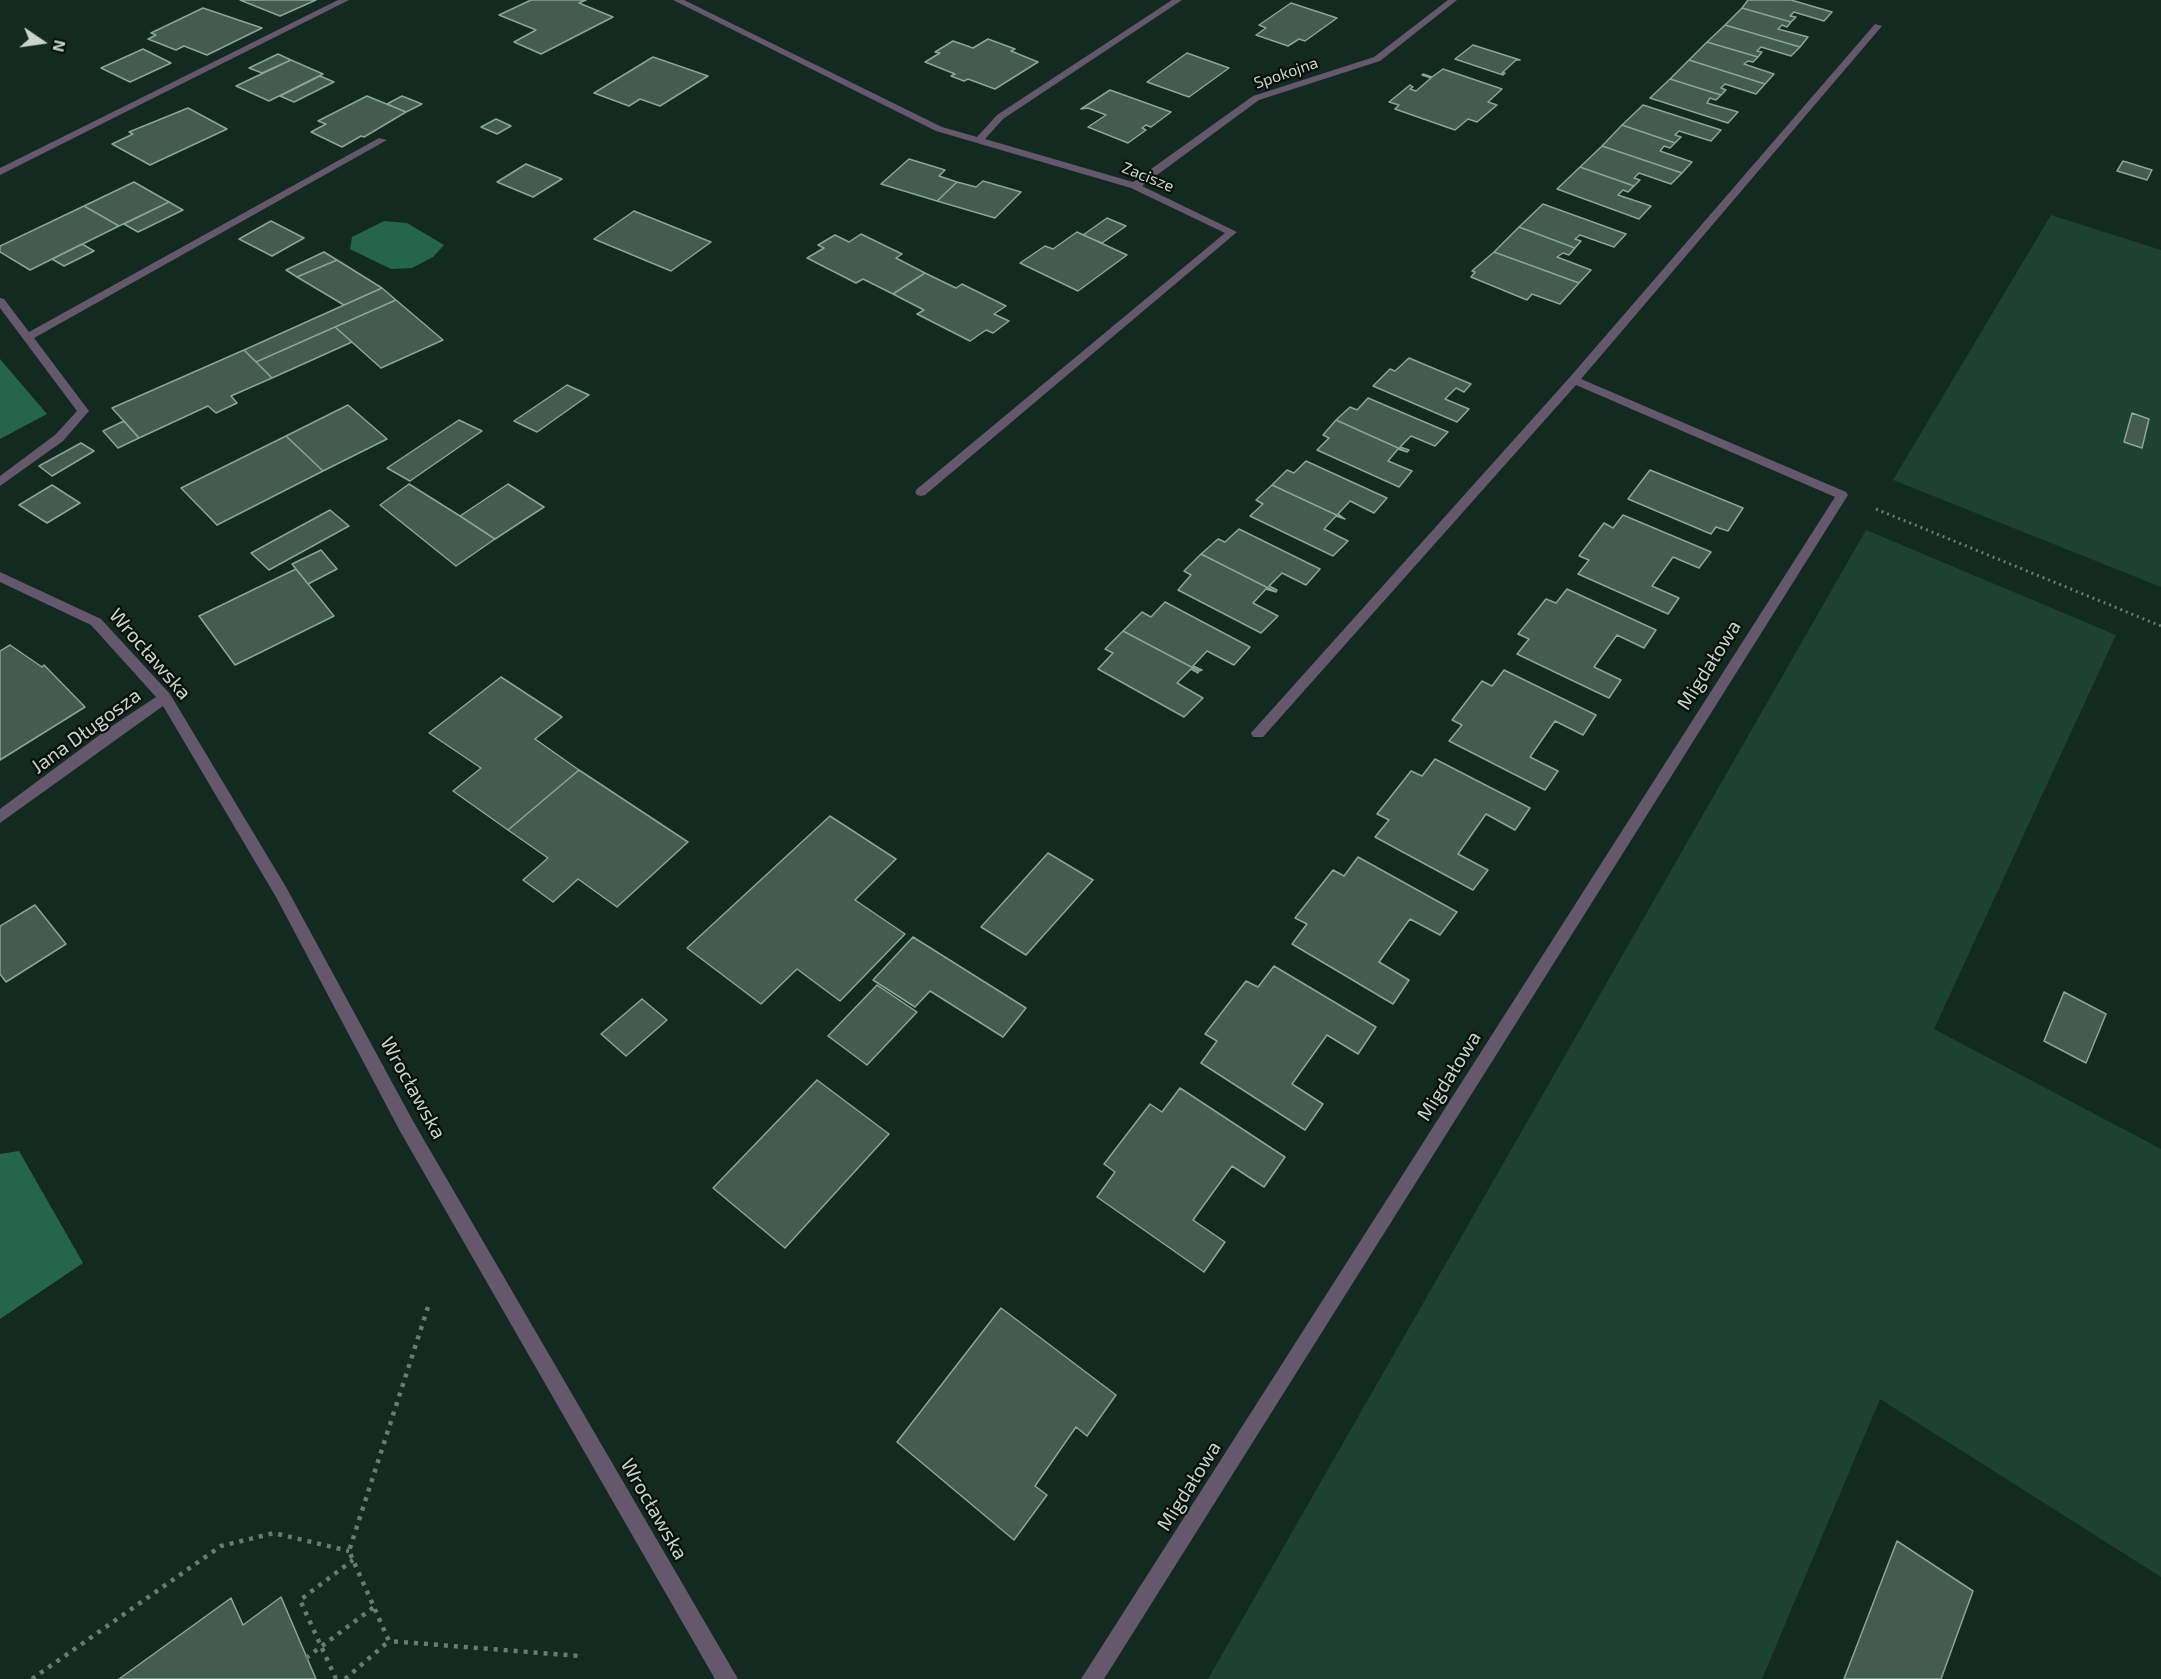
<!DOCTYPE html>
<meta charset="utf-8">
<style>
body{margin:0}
#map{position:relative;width:2161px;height:1679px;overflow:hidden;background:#132a20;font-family:"Exo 2",sans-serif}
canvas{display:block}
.north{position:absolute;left:12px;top:12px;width:60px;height:60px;-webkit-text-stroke:4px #07100b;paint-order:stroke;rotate:103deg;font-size:16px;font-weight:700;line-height:24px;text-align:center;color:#c7d5ce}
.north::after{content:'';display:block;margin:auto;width:21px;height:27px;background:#c7d5ce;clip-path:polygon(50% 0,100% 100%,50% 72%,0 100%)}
</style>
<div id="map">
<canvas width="2161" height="1679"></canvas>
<div class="north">N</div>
</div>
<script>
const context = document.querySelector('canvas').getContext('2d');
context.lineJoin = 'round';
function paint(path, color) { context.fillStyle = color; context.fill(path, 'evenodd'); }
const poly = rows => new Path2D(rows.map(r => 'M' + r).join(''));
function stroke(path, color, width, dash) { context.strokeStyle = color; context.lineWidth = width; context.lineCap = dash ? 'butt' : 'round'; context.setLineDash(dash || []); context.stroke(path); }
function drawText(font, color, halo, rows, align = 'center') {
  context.font = font + ' "Exo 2",sans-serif'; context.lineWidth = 4.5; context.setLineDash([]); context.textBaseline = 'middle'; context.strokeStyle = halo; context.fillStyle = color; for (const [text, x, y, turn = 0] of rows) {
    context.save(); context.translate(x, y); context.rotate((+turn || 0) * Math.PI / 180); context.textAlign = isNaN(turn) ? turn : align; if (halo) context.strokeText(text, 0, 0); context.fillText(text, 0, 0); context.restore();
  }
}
const green = poly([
 [2051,215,2161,250,2161,587,1893,480],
 [1866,530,2116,635,1934,1029,2161,1149,2161,1577,1880,1399,1762,1679,1208,1679]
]);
const water = poly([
 [384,221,407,223,444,245,433,257,412,268,391,269,350,249,352,237],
 [0,359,47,414,0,439],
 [19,1151,83,1263,0,1319,0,1154]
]);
const building = poly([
 [240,0,316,0,280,16,240,0],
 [531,0,586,0,579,3,613,17,541,54,514,42,536,30,499,15,531,0],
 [1748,0,1791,0,1832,12,1824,21,1794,12,1790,16,1796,17,1791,22,1742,8,1748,0],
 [1291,3,1337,18,1305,41,1299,39,1288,46,1256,35,1266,28,1259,25,1291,3],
 [203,8,262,28,207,55,184,46,176,50,148,39,156,35,151,33,203,8],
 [1742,8,1791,22,1787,27,1782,25,1778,29,1808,37,1800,47,1725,25,1742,8],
 [1725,25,1800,47,1791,56,1761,47,1757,51,1762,52,1758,57,1707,42,1725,25],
 [988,39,1015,49,1011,51,1038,62,995,89,968,79,964,81,951,76,955,74,925,62,940,53,935,52,953,41,973,48,988,39],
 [1707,42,1758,57,1753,62,1748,61,1744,64,1774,74,1765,84,1689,60,1707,42],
 [1473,45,1520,60,1516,60,1502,73,1505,73,1503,75,1455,59,1473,45],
 [143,49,171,63,130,82,101,68,143,49],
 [1187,53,1229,68,1189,97,1147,82,1187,53],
 [278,54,291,60,262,73,249,68,278,54],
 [653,57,708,76,660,106,640,99,629,106,594,93,653,57],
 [291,60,323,74,269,101,236,86,291,60],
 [1689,60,1765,84,1756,94,1725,84,1721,88,1726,90,1721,95,1670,79,1689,60],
 [1443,69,1502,89,1488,102,1497,105,1477,122,1468,119,1455,130,1395,109,1399,105,1389,102,1410,85,1413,87,1410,89,1416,91,1431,78,1422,75,1423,74,1432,77,1443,69],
 [320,76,334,82,294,102,280,96,320,76],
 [1670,79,1721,95,1716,100,1710,98,1707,103,1738,112,1728,123,1650,98,1670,79],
 [1110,90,1171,112,1151,127,1146,125,1142,128,1146,130,1128,143,1088,127,1106,115,1088,108,1081,109,1110,90],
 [367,96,406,112,364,137,361,136,342,147,311,132,326,124,318,121,367,96],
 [402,96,422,104,406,112,387,104,402,96],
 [1643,105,1721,130,1711,141,1679,131,1675,135,1681,137,1675,143,1622,125,1643,105],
 [188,108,227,129,150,165,112,144,133,134,129,132,188,108],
 [496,119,511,126,497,134,481,127,496,119],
 [1622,125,1675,143,1670,148,1664,146,1660,151,1692,162,1682,173,1602,146,1622,125],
 [1602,146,1682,173,1671,184,1639,173,1634,178,1640,180,1634,186,1580,167,1602,146],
 [909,159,945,170,939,176,957,182,937,201,881,184,909,159],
 [2123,161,2152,170,2147,180,2117,171,2123,161],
 [526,164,562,179,533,197,497,182,526,164],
 [1580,167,1634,186,1628,192,1623,190,1618,195,1651,206,1639,219,1557,189,1580,167],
 [983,181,1021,192,995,218,937,201,957,182,976,187,983,181],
 [134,182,169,202,119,226,84,206,134,182],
 [169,202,183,210,138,232,124,224,169,202],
 [1543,204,1626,234,1614,247,1580,235,1575,239,1581,241,1575,248,1519,227,1543,204],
 [84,206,119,226,30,270,0,252,0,246,84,206],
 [634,211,711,242,671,271,594,239,634,211],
 [1107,218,1126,226,1102,243,1083,235,1107,218],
 [271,221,304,238,272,256,239,239,271,221],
 [1519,227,1575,248,1569,255,1563,253,1557,257,1591,270,1579,283,1494,252,1519,227],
 [1077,232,1127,255,1078,291,1020,263,1045,246,1053,249,1077,232],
 [861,234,902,254,896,258,925,273,893,294,863,279,856,283,807,258,824,248,818,245,835,235,849,242,861,234],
 [82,244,94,251,64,266,52,259,82,244],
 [324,252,337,260,297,277,286,270,324,252],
 [1494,252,1579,283,1560,304,1532,294,1527,300,1471,277,1475,272,1472,271,1494,252],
 [337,260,382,288,344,305,297,277,337,260],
 [925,273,956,288,962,284,1006,306,994,314,1009,321,993,333,986,330,970,341,917,314,924,310,893,294,925,273],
 [382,288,396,300,256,362,244,350,382,288],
 [396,300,443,340,381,368,335,327,396,300],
 [335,327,352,342,272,378,256,362,335,327],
 [244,350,272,378,231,396,237,403,216,413,208,406,139,438,112,408,244,350],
 [1409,358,1471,384,1464,392,1456,388,1445,399,1469,409,1457,422,1373,386,1390,369,1395,371,1409,358],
 [567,385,589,395,537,432,514,421,567,385],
 [1368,398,1448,432,1435,446,1411,436,1400,447,1409,450,1407,452,1336,420,1350,407,1357,410,1368,398],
 [348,405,387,439,323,471,286,436,348,405],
 [2132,413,2149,419,2142,448,2124,442,2132,413],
 [459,420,482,431,410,481,387,468,459,420],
 [1336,420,1407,452,1398,449,1388,461,1412,471,1399,487,1317,450,1329,438,1323,435,1336,420],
 [124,421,139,438,118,448,103,431,124,421],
 [286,436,323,471,217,525,181,488,286,436],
 [81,443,94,451,52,476,39,466,81,443],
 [1306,461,1387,498,1374,513,1350,501,1338,514,1345,519,1272,485,1287,470,1294,473,1306,461],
 [1650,470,1743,508,1728,531,1716,527,1711,534,1628,499,1650,470],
 [409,484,460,516,495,539,456,566,380,505,409,484],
 [508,484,544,507,495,539,460,516,508,484],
 [52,485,80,503,47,523,19,505,52,485],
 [1272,485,1345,519,1336,516,1324,529,1348,541,1333,556,1250,516,1263,504,1256,500,1272,485],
 [330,510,349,526,269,570,251,553,330,510],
 [1623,515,1711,552,1699,568,1673,557,1663,571,1652,586,1679,598,1668,614,1578,574,1589,560,1579,556,1604,523,1613,528,1623,515],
 [1239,529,1320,569,1306,585,1282,573,1269,586,1277,590,1276,592,1201,554,1218,539,1225,542,1239,529],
 [321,550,337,569,308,584,292,564,321,550],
 [1201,554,1276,592,1266,589,1253,603,1278,616,1261,633,1178,590,1191,575,1184,571,1201,554],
 [296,569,334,616,235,665,199,616,296,569],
 [1567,589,1656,630,1644,648,1617,635,1594,667,1621,680,1609,698,1517,654,1529,639,1518,634,1546,599,1556,603,1567,589],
 [1165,602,1250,647,1234,665,1207,651,1193,666,1202,670,1199,671,1123,631,1142,612,1151,617,1165,602],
 [1123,631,1199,671,1198,673,1191,669,1177,683,1203,698,1184,717,1098,669,1113,653,1105,649,1123,631],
 [10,645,42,667,44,665,85,707,0,760,0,651,10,645],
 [1504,670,1596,715,1583,735,1555,721,1530,757,1558,771,1545,790,1449,741,1462,725,1452,720,1482,681,1492,686,1504,670],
 [501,677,562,717,535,739,579,770,508,830,453,791,481,768,429,733,501,677],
 [1435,759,1530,808,1515,830,1486,814,1458,854,1488,870,1473,890,1375,837,1389,820,1377,814,1411,771,1422,776,1435,759],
 [579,770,688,842,617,907,578,879,553,902,523,880,548,858,508,830,579,770],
 [830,816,896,859,855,900,905,934,840,1001,797,969,761,1004,687,948,830,816],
 [1048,853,1093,880,1026,955,981,927,1048,853],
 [1358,857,1457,912,1440,935,1410,919,1379,962,1409,980,1393,1004,1292,944,1307,924,1295,918,1333,870,1344,876,1358,857],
 [35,905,66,944,6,982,0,974,0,926,35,905],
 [913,937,1026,1008,1003,1037,930,991,915,1007,873,980,913,937],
 [1274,966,1376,1027,1358,1054,1327,1035,1292,1084,1323,1104,1305,1130,1201,1063,1217,1041,1205,1034,1246,981,1258,987,1274,966],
 [877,985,917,1012,867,1065,828,1036,877,985],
 [2064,992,2106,1014,2086,1063,2044,1041,2064,992],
 [642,999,667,1020,626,1056,601,1034,642,999],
 [817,1080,889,1134,785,1248,713,1188,817,1080],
 [1180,1088,1285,1157,1264,1187,1232,1166,1193,1220,1225,1242,1204,1272,1097,1197,1115,1172,1104,1164,1150,1104,1162,1112,1180,1088],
 [1001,1308,1116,1395,1087,1436,1076,1427,1035,1486,1047,1495,1014,1540,897,1442,1001,1308],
 [1897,1541,1973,1591,1941,1679,1844,1679,1897,1541],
 [281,1597,316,1679,119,1679,231,1598,243,1625,281,1597]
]);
const pathFar1 = poly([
 [1876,509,2161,626]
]);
const path = poly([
 [428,1307,349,1551,389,1641,579,1656],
 [306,1658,374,1607],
 [32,1679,221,1546,274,1533,349,1551],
 [336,1679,300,1600,353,1560],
 [345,1679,389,1641]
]);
const minor = poly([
 [338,0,349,0,0,175,0,168,338,0],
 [673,0,684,0,942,127,977,137,997,115,1172,0,1182,0,1003,119,985,139,1133,182,1253,96,1374,57,1448,0,1457,0,1380,61,1259,100,1142,186,1237,232,925,495,921,496,917,495,915,492,917,489,1225,233,1131,188,936,131,673,0],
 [1875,24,1882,26,1581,379,1846,492,1848,495,1104,1679,1081,1679,1835,497,1576,385,1263,737,1253,737,1251,733,1570,377,1875,24],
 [379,138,387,140,34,338,89,411,63,441,0,486,0,476,55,435,77,411,0,308,0,298,4,299,29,332,379,138],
 [0,572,101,619,170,694,286,887,413,1121,738,1679,715,1679,401,1133,276,897,163,706,0,823,0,809,109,728,156,697,91,625,0,582,0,572]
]);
const farStreetnames = [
 ["Spokojna",1286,73,-19],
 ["Zacisze",1148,177,22]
];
const streetNames = [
 ["Wrocławska",150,654,49],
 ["Migdałowa",1709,665,-58],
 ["Jana Długosza",86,731,-36],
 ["Migdałowa",1449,1076,-58],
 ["Wrocławska",413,1088,61],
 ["Migdałowa",1189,1486,-58],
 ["Wrocławska",654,1509,60]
];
paint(green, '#1d4232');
paint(water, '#25654c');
paint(building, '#435b50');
stroke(building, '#8ba598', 1.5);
stroke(pathFar1, '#697b73', 3, [2, 4]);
stroke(path, '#697b73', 4.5, [4, 6]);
paint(minor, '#65586c');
drawText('16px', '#c7d5ce', '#07100b', farStreetnames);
drawText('20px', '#c7d5ce', '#07100b', streetNames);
</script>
